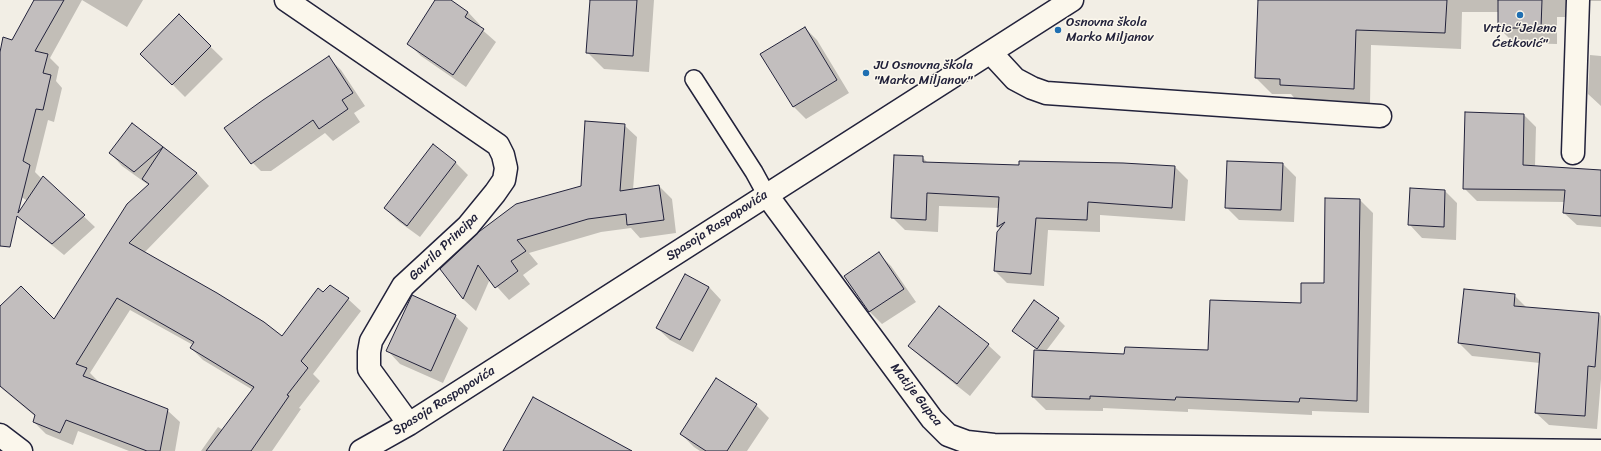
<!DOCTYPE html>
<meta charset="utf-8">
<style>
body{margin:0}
canvas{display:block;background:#f2eee5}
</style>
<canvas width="1601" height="451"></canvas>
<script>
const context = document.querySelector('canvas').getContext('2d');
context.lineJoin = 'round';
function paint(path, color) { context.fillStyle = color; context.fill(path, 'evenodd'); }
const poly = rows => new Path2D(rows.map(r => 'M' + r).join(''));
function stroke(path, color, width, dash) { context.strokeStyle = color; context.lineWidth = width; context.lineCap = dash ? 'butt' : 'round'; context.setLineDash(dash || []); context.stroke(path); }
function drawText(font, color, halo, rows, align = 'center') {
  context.font = font + ' Sriracha,sans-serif'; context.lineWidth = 3; context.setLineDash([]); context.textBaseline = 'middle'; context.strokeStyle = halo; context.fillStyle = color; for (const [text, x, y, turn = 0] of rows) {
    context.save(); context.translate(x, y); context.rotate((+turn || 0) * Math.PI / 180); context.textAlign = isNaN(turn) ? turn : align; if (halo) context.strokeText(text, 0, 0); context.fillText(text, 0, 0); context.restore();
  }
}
const shadow = poly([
 [35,0,143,0,127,27,82,0,50,58,59,67,56,81,62,88,54,122,48,120,35,172,41,178,36,200,55,189,95,227,64,255,25,223,15,213,31,203,0,184,0,56,13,41],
 [437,0,449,0,468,12,480,25,479,27,496,42,466,87,421,56,408,43],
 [591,0,654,0,649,72,604,69,587,52],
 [1259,0,1601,0,1601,1,1567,1,1567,17,1557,17,1557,44,1514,43,1499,28,1499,12,1462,12,1461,49,1371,45,1370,104,1297,101,1291,94,1272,94,1256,78],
 [179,16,223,59,185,97,142,54],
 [805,28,817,40,849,93,806,119,793,106],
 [1590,55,1601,56,1601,106,1588,94],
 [328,57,341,70,365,106,354,113,360,122,333,141,325,133,271,171,261,171,248,158],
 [1524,115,1536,127,1535,167,1601,171,1601,227,1577,225,1564,213,1565,202,1477,201,1464,188],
 [132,124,197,173,209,186,144,253,282,338,323,293,348,299,361,311,313,374,320,381,299,408,301,409,272,451,201,451,218,427,223,430,253,390,203,360,191,348,193,345,130,310,90,373,99,382,98,383,167,410,180,422,175,451,129,451,78,431,73,445,46,434,34,422,36,417,0,387,0,307,54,320,150,185,148,183,147,184,122,166,110,153],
 [624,125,637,137,633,190,659,186,672,199,676,233,640,238,631,228,601,232,529,253,538,264,523,275,530,284,509,300,490,279,476,311,463,299,441,269,582,186],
 [434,146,456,163,468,175,420,237,398,221,385,208],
 [922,157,928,163,1020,167,1123,164,1175,167,1188,180,1185,221,1100,215,1100,232,1048,230,1044,286,1007,283,995,271,1001,229,998,227,1000,208,939,206,938,232,905,230,892,217],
 [1283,164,1296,177,1294,222,1239,220,1226,207],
 [1445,191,1457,203,1456,240,1422,238,1410,225],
 [1360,200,1373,213,1369,413,1312,411,1312,415,1188,409,1188,412,1103,408,1103,411,1046,410,1033,397,1039,351,1014,331,1035,302,1058,319,1065,326,1046,351,1125,355,1209,351,1302,304,1325,284],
 [879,254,891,266,916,302,882,324,870,312,845,276],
 [709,287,721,300,693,352,670,340,657,328],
 [1514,295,1527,308,1599,314,1601,316,1601,379,1597,429,1549,425,1536,413,1540,363,1472,356,1459,343],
 [455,316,468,328,443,383,400,364,388,351],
 [988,345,1001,357,970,396,922,358,909,346],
 [756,405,769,418,747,451,700,451,694,447,681,434]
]);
const building = poly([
 [34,0,64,0,35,51,48,54,43,73,51,75,43,110,36,109,23,161,30,165,18,213,43,176,85,215,52,244,17,216,10,247,0,246,0,52,3,37,12,40,34,0],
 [435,0,451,0,468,12,465,17,484,29,453,75,407,44,435,0],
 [590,0,637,0,633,56,586,53,590,0],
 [1258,0,1447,0,1445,33,1356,30,1354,89,1280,85,1280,79,1255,78,1258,0],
 [1498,0,1542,0,1541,28,1498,28,1498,0],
 [179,14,211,46,172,85,140,54,179,14],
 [805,27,837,80,793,107,760,54,805,27],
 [329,56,353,93,342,100,348,109,319,129,313,120,251,164,224,128,263,100,329,56],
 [1465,112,1524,114,1523,165,1601,170,1601,216,1563,213,1565,190,1463,189,1465,112],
 [585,121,625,124,620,191,659,185,664,220,627,225,626,214,588,219,517,240,526,251,511,261,518,271,495,288,478,265,463,299,440,269,480,231,516,204,581,186,585,121],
 [132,123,197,173,129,243,217,293,264,322,282,336,318,288,323,292,330,285,349,298,301,361,308,368,287,395,289,396,251,451,206,451,254,387,190,348,194,342,117,298,76,364,87,368,83,376,168,409,160,451,147,451,66,420,60,433,33,422,35,415,0,386,0,306,21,286,54,319,127,204,149,184,142,179,163,147,134,172,109,153,132,123],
 [433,144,456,162,407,226,384,208,433,144],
 [894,155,923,156,923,162,1019,165,1019,161,1123,163,1175,166,1172,208,1088,202,1087,220,1036,218,1031,274,994,271,997,232,1005,222,997,227,999,197,927,193,926,220,891,218,894,155],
 [1227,161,1283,163,1281,210,1225,208,1227,161],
 [1410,188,1445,190,1444,227,1408,225,1410,188],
 [1325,198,1360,199,1357,401,1300,398,1299,402,1176,397,1175,400,1090,396,1090,399,1032,397,1034,350,1124,354,1125,347,1208,350,1210,300,1301,303,1301,283,1324,283,1325,198],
 [879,252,904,289,869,312,844,276,879,252],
 [685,274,709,287,680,340,656,328,685,274],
 [1464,289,1515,294,1514,306,1599,313,1595,367,1588,366,1585,416,1535,413,1540,353,1458,343,1464,289],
 [412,295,456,315,431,371,386,351,412,295],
 [1034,300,1059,318,1037,349,1012,331,1034,300],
 [939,306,989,344,957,384,908,346,939,306],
 [716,378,757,404,727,451,706,451,680,434,716,378],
 [533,397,632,451,503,451,533,397]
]);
const lane = poly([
 [694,79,754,172,766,194]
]);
const street = poly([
 [286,0,498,145,503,155,506,168,504,180,495,193,468,226,403,286,371,341,369,352,369,369,409,424],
 [991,53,1015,79,1032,88,1046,93,1380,116],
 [1573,153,1578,0],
 [766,194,932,419,948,435,967,442,994,445,1601,451],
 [0,435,21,451],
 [361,451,409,424,1072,0]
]);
const markers = [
 [1520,15,4,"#1f6fb2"],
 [1058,30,4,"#1f6fb2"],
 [866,73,4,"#1f6fb2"]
];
const poiNames = [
 ["Osnovna škola",1066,23],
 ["Marko Miljanov",1066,38],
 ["Vrtic “Jelena",1520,29,"center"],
 ["Ćetković\"",1520,44,"center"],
 ["JU Osnovna škola",874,66],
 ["\"Marko Miljanov\"",874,81]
];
const streetNames = [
 ["Spasoja Raspopovića",717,226,-33],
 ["Gavrila Principa",444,247,-44],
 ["Matije Gupca",916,395,52],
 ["Spasoja Raspopovića",444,401,-32]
];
paint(shadow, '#0003');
paint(building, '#c2bebe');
stroke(building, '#22223b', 1);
stroke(lane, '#22223b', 20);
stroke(street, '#22223b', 25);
stroke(lane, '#fbf7ec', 17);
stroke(street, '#fbf7ec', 22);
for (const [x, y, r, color] of markers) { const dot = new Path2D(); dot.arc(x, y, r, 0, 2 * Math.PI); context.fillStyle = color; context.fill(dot); stroke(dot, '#fbf7ec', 1.5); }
drawText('13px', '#22223b', '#fbf7ec', poiNames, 'left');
drawText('13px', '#22223b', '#fbf7ec', streetNames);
</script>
